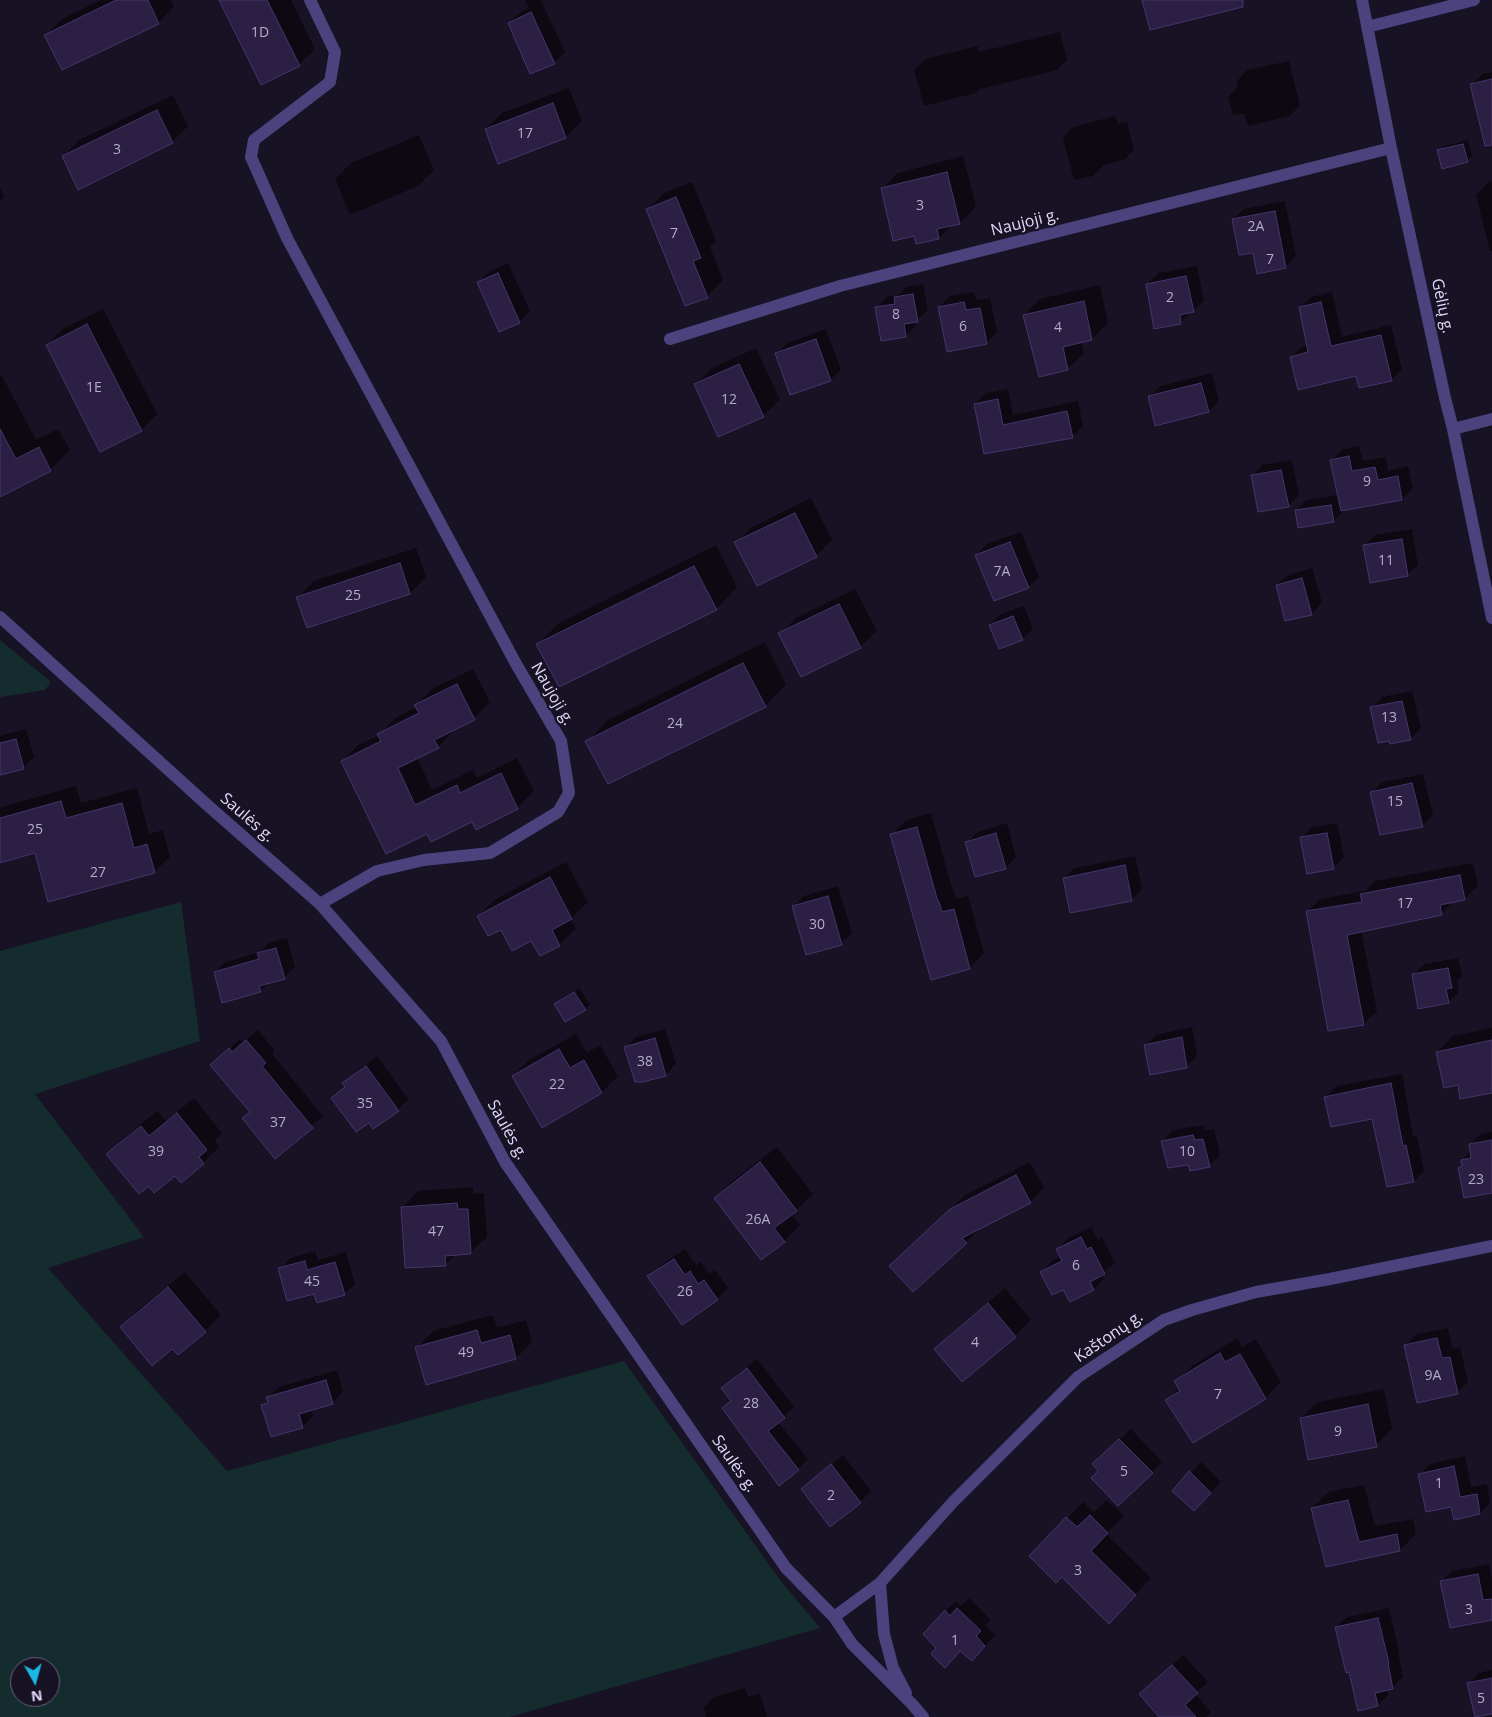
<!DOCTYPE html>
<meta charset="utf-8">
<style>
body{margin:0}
#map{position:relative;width:1492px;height:1717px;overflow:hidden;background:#171224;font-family:"Open Sans",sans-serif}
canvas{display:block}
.north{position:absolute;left:10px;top:1657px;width:50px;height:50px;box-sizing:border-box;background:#171224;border:1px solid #68627a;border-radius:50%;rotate:173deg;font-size:14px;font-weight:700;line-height:20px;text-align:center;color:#e1d9fb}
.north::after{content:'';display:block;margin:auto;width:18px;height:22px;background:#1cb8e4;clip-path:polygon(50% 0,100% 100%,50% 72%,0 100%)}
</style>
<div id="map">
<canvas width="1492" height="1717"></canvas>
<div class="north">N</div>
</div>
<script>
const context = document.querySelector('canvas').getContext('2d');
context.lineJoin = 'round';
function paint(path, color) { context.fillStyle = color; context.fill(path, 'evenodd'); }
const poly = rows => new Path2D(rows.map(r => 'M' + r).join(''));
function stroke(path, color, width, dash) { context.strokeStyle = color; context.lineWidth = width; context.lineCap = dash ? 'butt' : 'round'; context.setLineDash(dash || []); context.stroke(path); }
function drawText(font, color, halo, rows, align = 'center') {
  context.font = font + ' "Open Sans",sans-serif'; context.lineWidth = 5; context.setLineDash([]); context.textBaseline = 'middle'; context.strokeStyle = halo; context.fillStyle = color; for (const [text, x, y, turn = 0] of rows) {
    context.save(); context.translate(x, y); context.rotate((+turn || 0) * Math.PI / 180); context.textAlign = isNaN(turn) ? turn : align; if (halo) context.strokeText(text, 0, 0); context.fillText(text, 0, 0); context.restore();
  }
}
const green = poly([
 [0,640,51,682,45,690,0,697],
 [181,902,200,1041,35,1094,144,1237,48,1268,227,1471,624,1361,780,1580,820,1628,510,1717,0,1717,0,951],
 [20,1667,50,1667,50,1697,20,1697]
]);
const shadow = poly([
 [101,0,171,0,174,6,158,23,46,35,62,19],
 [221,0,291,0,315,49,299,65],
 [525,0,543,0,541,1,565,52,554,63,509,23,520,12,529,8],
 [1060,32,1067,60,1057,70,980,89,976,93,924,106,914,70,925,59,978,46,979,52],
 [1289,61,1300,105,1290,116,1248,126,1244,113,1233,115,1228,97,1238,87,1237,81,1247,70],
 [1492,72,1492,113,1471,85,1482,74],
 [569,88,582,121,566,137,486,129,502,113],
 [173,95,188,126,172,142,63,157,79,140],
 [1115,116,1118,124,1127,122,1134,150,1124,160,1104,165,1093,176,1074,180,1063,138,1073,127],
 [419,135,434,170,418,186,350,215,335,179,351,163],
 [1468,140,1472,156,1467,161,1439,151,1444,146],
 [963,156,976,206,960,223,952,225,939,238,915,234,882,189,898,173],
 [1492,181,1492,251,1490,251,1476,195,1489,182],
 [692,182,716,241,710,247,723,280,707,296,648,209,664,193],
 [0,187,4,197,0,201],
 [1285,201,1296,256,1286,267,1258,272,1254,251,1233,219,1244,209],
 [508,263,530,311,519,322,478,282,489,272],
 [1197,266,1204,301,1180,322,1147,284,1158,273],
 [923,284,928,310,916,321,917,325,906,335,882,339,876,308,887,297,898,295,906,287],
 [1100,285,1108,323,1092,339,1081,342,1084,353,1067,369,1024,315,1040,299],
 [974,292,976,300,990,298,997,332,986,343,939,307,950,296],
 [1332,292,1342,337,1391,325,1402,369,1391,380,1291,357,1302,347,1308,345,1300,308,1311,297],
 [103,309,157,414,141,430,47,345,63,329],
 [826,329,841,370,830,380,777,354,787,343],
 [756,348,780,400,763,416,719,436,696,384,712,368],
 [1212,373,1219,401,1209,411,1150,396,1160,386],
 [2,376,36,440,58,429,70,450,50,470,0,496,0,377],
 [1008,389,1013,415,1078,401,1083,426,1072,437,985,453,975,404,986,393],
 [1359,446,1363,461,1386,457,1388,471,1408,466,1413,488,1402,499,1344,509,1344,511,1333,521,1296,510,1306,500,1339,495,1332,460,1342,450],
 [1292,460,1299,495,1288,506,1252,476,1262,465],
 [811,498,832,540,816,556,736,543,752,527],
 [1412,529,1418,565,1407,575,1365,545,1375,535],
 [1021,532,1039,577,1028,587,976,555,987,544],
 [716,545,737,587,716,609,538,644,559,623],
 [416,548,426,577,410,593,298,597,314,581],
 [1312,568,1322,603,1311,614,1277,585,1288,575],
 [855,589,877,631,860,647,780,634,796,618],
 [1024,606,1033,629,1023,639,990,625,1001,614],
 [765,642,786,684,765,706,587,742,608,720],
 [473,669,490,702,474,718,453,729,454,731,438,747,417,757,432,790,473,770,477,778,517,758,534,791,517,808,477,828,473,820,428,832,342,761,358,745,380,735,395,718,417,707,416,705,432,689],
 [1412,691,1421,728,1410,739,1372,708,1382,697],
 [26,729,34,757,23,768,0,774,0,736],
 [1423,774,1433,815,1422,826,1372,793,1382,782],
 [76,786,81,803,137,788,149,834,163,830,170,857,154,872,35,851,0,862,0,809,2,807],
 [931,813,952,888,953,888,956,899,968,896,984,953,970,968,932,978,892,834,906,820],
 [1007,823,1016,857,1006,868,967,842,978,832],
 [1337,823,1344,857,1333,868,1301,838,1312,827],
 [1135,856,1142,889,1132,900,1064,878,1075,868],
 [566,862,588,902,570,919,576,929,559,945,540,955,531,939,501,928,478,916,494,900],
 [1473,863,1478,886,1464,899,1453,901,1441,914,1361,930,1377,1011,1364,1024,1307,912,1320,899,1365,891,1375,881],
 [838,886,852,933,841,943,793,907,804,896],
 [287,938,295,967,284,978,269,982,260,991,215,972,226,962,260,952,269,943],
 [1458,958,1462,976,1457,981,1459,992,1448,1002,1413,975,1424,964],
 [579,988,590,1004,585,1009,556,1004,560,999],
 [1192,1027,1197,1056,1186,1067,1146,1045,1156,1035],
 [1492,1028,1492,1091,1459,1084,1437,1052,1453,1036],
 [665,1029,676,1064,665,1075,626,1048,636,1037],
 [258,1030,275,1051,272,1054,323,1116,276,1157,244,1118,251,1111,211,1065,240,1039,244,1042],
 [576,1034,587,1053,600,1045,618,1076,602,1092,542,1127,513,1076,529,1060],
 [377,1056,408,1099,398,1110,369,1121,333,1098,345,1086,344,1083,354,1073],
 [1402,1074,1413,1136,1417,1136,1424,1171,1414,1181,1388,1186,1373,1117,1326,1097,1336,1086],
 [194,1098,222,1133,215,1141,219,1147,203,1163,181,1181,175,1174,149,1184,108,1154,124,1138,157,1111,166,1121],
 [1204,1125,1205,1131,1214,1129,1220,1155,1209,1166,1189,1163,1163,1141,1173,1130],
 [1492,1132,1492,1191,1459,1168,1463,1164,1462,1160,1471,1151,1470,1144,1481,1134],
 [777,1147,813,1194,792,1214,800,1225,784,1241,715,1198,731,1182],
 [1030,1162,1044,1188,1030,1202,979,1229,966,1242,890,1266,965,1195],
 [473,1187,473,1194,484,1193,487,1237,470,1253,456,1254,445,1265,402,1208,418,1191],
 [1091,1227,1098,1240,1102,1237,1115,1263,1102,1274,1104,1279,1094,1289,1070,1301,1063,1288,1042,1272,1052,1261,1061,1257,1057,1249,1068,1238],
 [685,1249,696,1265,701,1262,709,1274,715,1270,728,1288,717,1299,682,1323,649,1276,660,1266],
 [315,1251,318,1260,346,1252,355,1284,344,1294,315,1292,280,1269,290,1258],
 [185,1272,221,1315,205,1331,173,1347,121,1328,137,1311],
 [1005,1288,1031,1320,1015,1336,936,1349,952,1333],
 [493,1315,497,1328,526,1320,532,1342,516,1358,417,1348,433,1331],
 [1448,1328,1452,1348,1460,1347,1468,1382,1457,1393,1406,1345,1416,1334],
 [1237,1338,1242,1347,1256,1339,1281,1382,1265,1398,1166,1401,1179,1388,1176,1382,1192,1366],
 [757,1359,794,1407,778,1422,808,1459,798,1469,724,1408,732,1400,722,1388,732,1378],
 [337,1370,343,1392,332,1403,311,1409,313,1416,303,1427,271,1436,263,1406,269,1400,268,1397,279,1387],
 [1384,1389,1392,1429,1376,1445,1301,1418,1317,1402],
 [1131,1429,1162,1462,1118,1505,1104,1454],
 [843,1455,871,1491,860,1502,813,1479],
 [1465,1456,1471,1487,1487,1484,1490,1503,1480,1513,1452,1505,1419,1475,1430,1464],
 [1201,1462,1221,1482,1205,1499,1174,1491],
 [1364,1485,1375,1526,1413,1519,1416,1534,1400,1550,1327,1566,1312,1508,1328,1492],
 [1107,1500,1124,1516,1106,1534,1151,1578,1125,1606,1031,1556,1083,1502,1094,1512],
 [1489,1564,1492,1581,1492,1619,1441,1582,1452,1571],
 [969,1598,991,1620,985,1625,995,1635,982,1649,938,1648,945,1611,956,1601,961,1606],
 [1389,1608,1399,1651,1398,1653,1403,1677,1393,1687,1387,1689,1388,1695,1378,1705,1350,1671,1336,1627,1347,1617],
 [1183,1655,1208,1682,1195,1694,1211,1712,1206,1717,1161,1717,1151,1684],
 [1492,1670,1492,1713,1469,1684,1479,1673],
 [745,1688,748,1697,760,1693,767,1717,706,1717,704,1707,714,1697]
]);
const building = poly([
 [116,0,148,0,159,24,62,70,44,35,116,0],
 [219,0,267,0,300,66,261,85,219,0],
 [1142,0,1243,0,1243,7,1150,30,1142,0],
 [531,12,555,64,530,74,508,23,531,12],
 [1492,79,1492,145,1485,146,1470,84,1492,79],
 [553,103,566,138,498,164,485,129,553,103],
 [157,110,173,143,78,190,62,156,157,110],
 [1463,144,1468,162,1442,169,1437,150,1463,144],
 [947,172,960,224,937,229,939,239,916,244,914,236,893,241,881,188,947,172],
 [676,197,701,258,693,261,708,298,685,306,646,209,676,197],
 [1275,211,1286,268,1257,274,1253,253,1239,255,1232,219,1275,211],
 [498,273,520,323,499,332,477,282,498,273],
 [1186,276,1194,312,1180,315,1181,324,1154,329,1146,284,1186,276],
 [913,294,918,322,904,324,906,337,881,341,875,307,895,304,894,297,913,294],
 [1084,301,1092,340,1063,347,1068,370,1039,377,1023,315,1084,301],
 [964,302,966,310,980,308,987,344,947,352,938,307,964,302],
 [1321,302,1331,346,1381,335,1392,381,1359,388,1356,376,1298,390,1290,357,1308,352,1299,307,1321,302],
 [87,324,142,431,100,452,46,345,87,324],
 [816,339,831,381,790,395,775,353,816,339],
 [739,364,764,417,718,437,694,384,739,364],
 [1201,383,1209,412,1155,426,1148,396,1201,383],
 [998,399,1003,425,1067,411,1073,438,984,454,974,404,998,399],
 [0,429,16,459,39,447,51,471,0,497,0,429],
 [1349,456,1352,471,1375,467,1378,480,1398,476,1402,500,1341,511,1330,460,1349,456],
 [1281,470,1289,507,1258,512,1251,475,1281,470],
 [1331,505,1334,522,1298,528,1295,510,1331,505],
 [795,513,817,557,757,586,734,542,795,513],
 [1402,539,1408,576,1370,583,1363,545,1402,539],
 [1010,542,1029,588,994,601,975,555,1010,542],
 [400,563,410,594,307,628,296,597,400,563],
 [694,566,717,610,559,687,536,644,694,566],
 [1302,578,1312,615,1285,621,1276,585,1302,578],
 [839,604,861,648,801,677,778,633,839,604],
 [1013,616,1023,640,999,649,989,625,1013,616],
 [743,663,766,707,608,784,585,741,743,663],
 [457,684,475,720,434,740,439,748,398,768,415,805,457,785,460,793,501,773,518,809,476,830,472,822,431,842,427,834,386,854,341,761,381,741,377,734,419,713,414,705,457,684],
 [1402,701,1411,740,1390,744,1389,741,1378,743,1370,707,1402,701],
 [16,739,24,769,0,775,0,743,16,739],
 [1412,783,1423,827,1380,835,1370,792,1412,783],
 [61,801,66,818,122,803,134,848,147,844,155,873,48,902,35,853,0,863,0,818,61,801],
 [917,827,938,902,939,902,942,912,954,909,970,969,931,980,890,834,917,827],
 [996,833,1006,869,975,877,965,842,996,833],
 [1327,833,1334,869,1307,874,1300,837,1327,833],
 [1125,865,1132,901,1070,913,1063,878,1125,865],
 [1460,875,1465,900,1440,905,1442,915,1347,935,1364,1025,1328,1031,1306,911,1362,902,1360,894,1460,875],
 [550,877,572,919,552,930,560,946,540,956,531,941,512,951,501,930,488,936,477,916,550,877],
 [828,896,842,945,806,955,792,906,828,896],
 [276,948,285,979,259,986,261,992,222,1003,214,972,259,959,257,953,276,948],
 [1448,968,1452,988,1446,989,1449,1003,1418,1009,1412,974,1448,968],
 [574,992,586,1010,565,1022,554,1004,574,992],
 [1182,1037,1187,1068,1150,1075,1144,1045,1182,1037],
 [655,1038,666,1076,643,1082,635,1082,624,1047,655,1038],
 [246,1040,266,1063,262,1066,313,1128,275,1159,242,1118,250,1112,210,1065,229,1048,232,1052,246,1040],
 [1492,1040,1492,1093,1460,1099,1458,1085,1444,1088,1436,1052,1492,1040],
 [559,1049,570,1068,584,1060,602,1093,542,1128,512,1076,559,1049],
 [366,1066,399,1111,373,1129,369,1123,356,1132,331,1098,345,1087,342,1083,366,1066],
 [1391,1083,1403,1146,1406,1145,1414,1182,1387,1187,1372,1119,1331,1127,1324,1097,1391,1083],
 [177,1113,207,1150,199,1157,204,1164,181,1183,175,1176,154,1193,149,1186,139,1194,106,1154,141,1126,149,1136,177,1113],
 [1193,1135,1195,1140,1203,1139,1210,1167,1190,1171,1188,1165,1168,1168,1161,1141,1193,1135],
 [1492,1140,1492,1193,1464,1198,1458,1168,1462,1166,1461,1160,1471,1158,1469,1144,1492,1140],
 [760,1162,797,1211,774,1228,785,1242,761,1260,714,1198,760,1162],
 [1016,1175,1031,1203,962,1238,967,1243,913,1292,889,1266,950,1209,1016,1175],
 [457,1203,458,1209,468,1209,471,1254,445,1256,446,1266,405,1268,401,1207,457,1203],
 [1081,1237,1087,1249,1091,1247,1105,1274,1090,1282,1094,1290,1070,1302,1063,1290,1052,1295,1040,1272,1062,1261,1056,1249,1081,1237],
 [674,1259,685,1275,690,1271,698,1284,704,1280,718,1300,682,1325,647,1276,674,1259],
 [305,1261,307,1270,335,1262,345,1295,317,1303,314,1294,287,1301,278,1268,305,1261],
 [168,1287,206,1332,178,1355,172,1349,152,1366,120,1327,168,1287],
 [988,1303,1016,1337,962,1382,934,1349,988,1303],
 [477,1330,481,1343,510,1335,516,1359,426,1385,415,1347,477,1330],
 [1437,1338,1442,1358,1450,1357,1458,1394,1417,1403,1404,1345,1437,1338],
 [1220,1353,1225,1362,1240,1354,1266,1399,1193,1443,1165,1400,1180,1391,1174,1381,1220,1353],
 [747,1368,785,1418,768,1431,799,1470,779,1486,722,1408,731,1401,721,1388,747,1368],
 [326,1380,333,1404,299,1414,303,1428,271,1437,261,1405,268,1403,266,1397,326,1380],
 [1368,1404,1377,1447,1308,1460,1300,1418,1368,1404],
 [1119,1439,1153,1473,1118,1506,1091,1478,1098,1471,1092,1464,1119,1439],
 [831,1464,861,1503,830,1527,801,1489,831,1464],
 [1454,1466,1460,1497,1477,1494,1480,1514,1454,1520,1451,1507,1426,1512,1418,1474,1454,1466],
 [1189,1471,1211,1493,1194,1511,1172,1491,1189,1471],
 [1348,1500,1359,1542,1397,1534,1400,1551,1326,1567,1311,1508,1348,1500],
 [1090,1515,1108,1533,1091,1551,1136,1595,1109,1624,1062,1577,1056,1583,1029,1556,1066,1517,1077,1527,1090,1515],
 [1478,1574,1483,1600,1492,1599,1492,1620,1450,1628,1440,1581,1478,1574],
 [957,1608,981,1631,976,1636,985,1646,972,1661,960,1651,945,1668,931,1654,936,1648,923,1634,945,1610,950,1616,957,1608],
 [1378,1618,1389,1663,1388,1663,1393,1689,1375,1693,1378,1706,1358,1711,1349,1672,1346,1673,1335,1627,1378,1618],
 [1172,1665,1198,1693,1185,1705,1196,1717,1159,1717,1139,1694,1172,1665],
 [1492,1678,1492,1714,1475,1717,1467,1683,1492,1678]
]);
const minor = poly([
 [310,0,335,52,330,82,254,140,251,157,287,238,515,662,561,741,569,793,558,812,490,853,424,860,377,871,320,904],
 [1362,0,1391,148,1445,398,1453,429,1492,618],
 [1367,27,1474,0],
 [670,339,840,286,1391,148],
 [1453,429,1492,419],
 [0,617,205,803,320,904,441,1041,505,1162,786,1568,834,1617,852,1644,912,1704,923,1717],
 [880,1583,884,1634,893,1668,906,1693],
 [834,1617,880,1583,953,1502,1078,1377,1164,1320,1192,1310,1256,1292,1330,1279,1492,1246]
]);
const numberNames = [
 ["1D",260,33],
 ["17",525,134],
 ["3",117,150],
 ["3",920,206],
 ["2A",1256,227],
 ["7",674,234],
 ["7",1270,260],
 ["2",1170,298],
 ["8",896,315],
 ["6",963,327],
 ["4",1058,328],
 ["1E",94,388],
 ["12",729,400],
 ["9",1367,482],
 ["11",1386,561],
 ["7A",1002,572],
 ["25",353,596],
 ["13",1389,718],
 ["24",675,724],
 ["15",1395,802],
 ["25",35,830],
 ["27",98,873],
 ["17",1405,904],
 ["30",817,925],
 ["38",645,1062],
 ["22",557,1085],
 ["35",365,1104],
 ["37",278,1123],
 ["39",156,1152],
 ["10",1187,1152],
 ["23",1476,1180],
 ["26A",758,1220],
 ["47",436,1232],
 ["6",1076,1266],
 ["45",312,1282],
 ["26",685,1292],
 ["4",975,1343],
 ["49",466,1353],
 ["9A",1433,1376],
 ["7",1218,1395],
 ["28",751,1404],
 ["9",1338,1432],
 ["5",1124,1472],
 ["1",1439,1484],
 ["2",831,1496],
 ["3",1078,1571],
 ["3",1469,1610],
 ["1",955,1641],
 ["5",1481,1699]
];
const streetNames = [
 ["Naujoji g.",1025,223,-14],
 ["Gėlių g.",1442,306,78],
 ["Naujoji g.",552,694,60],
 ["Saulės g.",247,818,41],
 ["Saulės g.",507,1130,61],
 ["Kaštonų g.",1109,1337,-34],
 ["Saulės g.",734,1464,55]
];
paint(green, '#152c2e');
paint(shadow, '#0007');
paint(building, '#2b2043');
stroke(building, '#46356c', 1);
stroke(minor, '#4c427e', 12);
drawText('14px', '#b4abcd', null, numberNames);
drawText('16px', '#e1d9fb', '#171224', streetNames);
</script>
